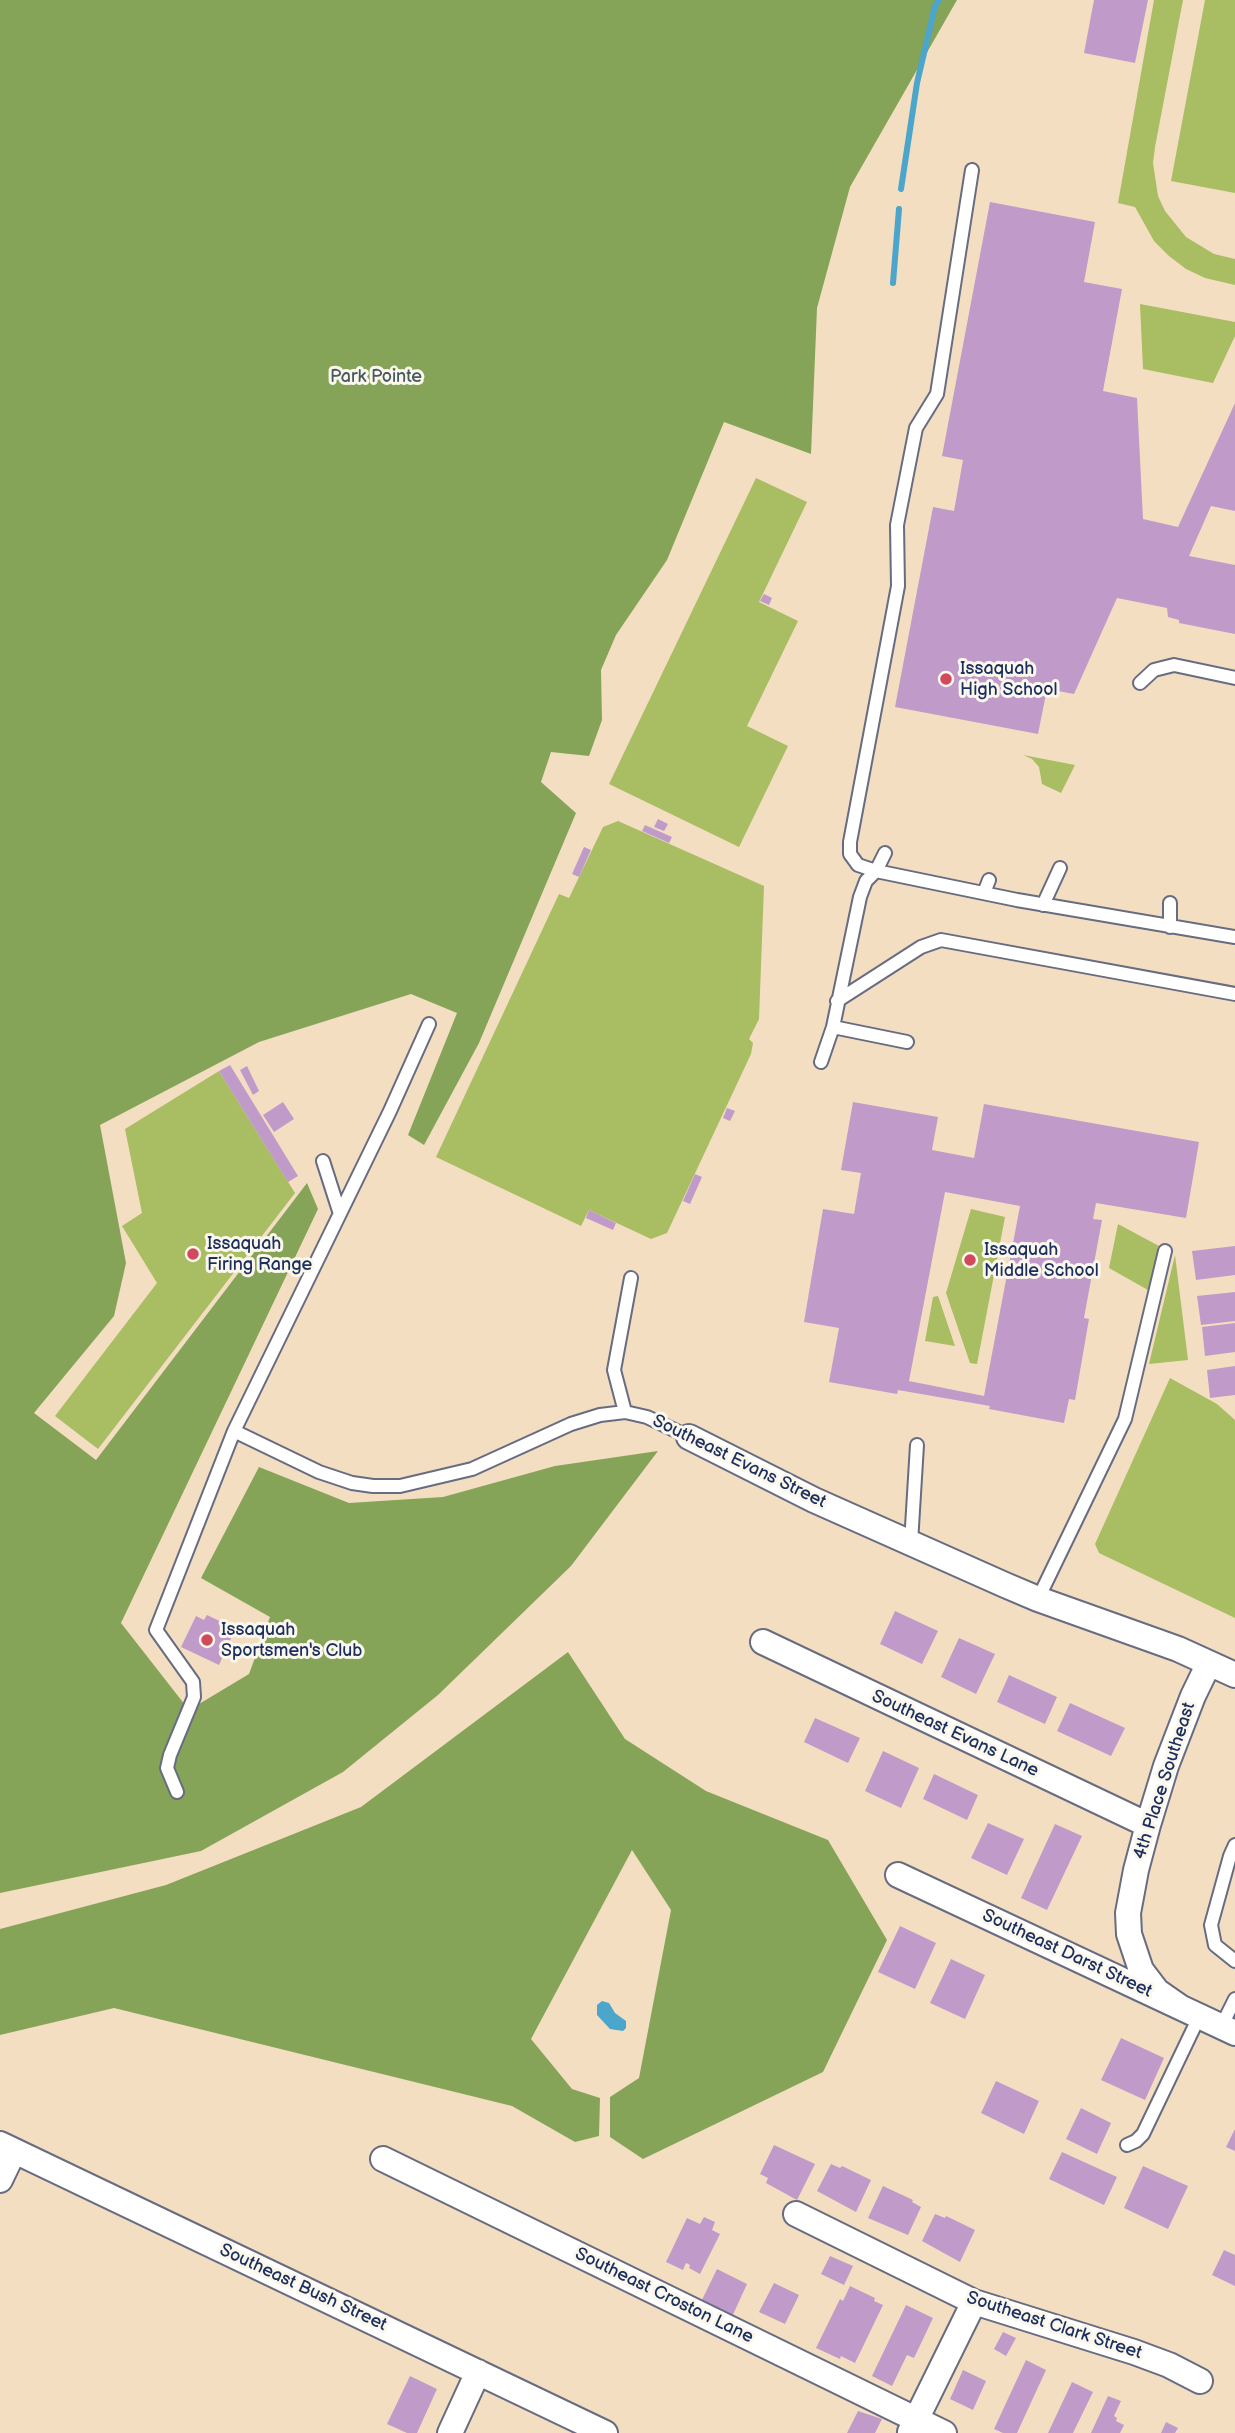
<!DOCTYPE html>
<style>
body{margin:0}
canvas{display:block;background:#f3dec2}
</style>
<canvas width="1235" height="2433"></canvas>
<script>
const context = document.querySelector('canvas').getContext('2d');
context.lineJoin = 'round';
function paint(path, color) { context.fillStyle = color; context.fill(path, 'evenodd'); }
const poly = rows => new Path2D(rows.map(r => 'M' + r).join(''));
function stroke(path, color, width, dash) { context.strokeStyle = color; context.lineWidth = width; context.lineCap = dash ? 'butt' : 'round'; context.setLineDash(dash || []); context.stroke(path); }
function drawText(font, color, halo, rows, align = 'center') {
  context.font = font + ' "Balsamiq Sans",sans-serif'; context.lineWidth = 6; context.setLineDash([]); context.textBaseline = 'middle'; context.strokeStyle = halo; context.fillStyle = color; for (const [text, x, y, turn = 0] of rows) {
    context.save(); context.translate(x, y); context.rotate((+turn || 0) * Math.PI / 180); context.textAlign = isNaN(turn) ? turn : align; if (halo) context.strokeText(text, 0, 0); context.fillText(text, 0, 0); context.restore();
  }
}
const green = poly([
 [1154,0,1183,0,1155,147,1153,163,1158,196,1165,211,1186,237,1214,254,1235,259,1235,285,1205,278,1186,269,1169,256,1154,241,1135,207,1118,203],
 [1205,0,1235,0,1235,193,1171,181],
 [1140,304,1235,322,1235,336,1213,383,1143,369],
 [756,478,807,502,759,602,798,621,747,726,788,746,739,847,609,784],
 [1023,755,1075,765,1061,793,1042,784,1039,767,1032,759],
 [618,821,764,886,759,1019,749,1039,753,1043,751,1054,667,1233,651,1239,589,1210,581,1226,436,1157,559,894,569,898,603,827],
 [219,1071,295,1193,98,1449,55,1416,157,1283,122,1226,142,1213,125,1129],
 [971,1209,1005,1217,977,1364,970,1363,946,1293],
 [1118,1224,1159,1246,1148,1290,1109,1268],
 [1175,1255,1188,1360,1149,1364],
 [938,1296,955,1346,925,1341,933,1297],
 [1170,1378,1217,1404,1235,1420,1235,1618,1099,1553,1095,1544]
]);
const forest = poly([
 [0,0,957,0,850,187,817,308,811,454,724,422,667,560,616,635,601,670,602,720,589,756,551,752,541,782,576,813,479,1043,424,1145,408,1135,457,1013,411,994,259,1042,100,1125,126,1263,114,1316,34,1413,96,1460,307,1183,318,1209,121,1623,189,1710,249,1674,270,1617,201,1578,259,1467,349,1503,443,1497,555,1466,658,1451,571,1566,438,1695,343,1772,201,1851,0,1893],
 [568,1652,625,1739,706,1791,828,1840,887,1940,823,2072,643,2159,610,2137,610,2097,639,2078,671,1910,632,1850,531,2039,572,2089,600,2098,599,2136,575,2142,512,2106,114,2008,0,2035,0,1929,166,1885,361,1807]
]);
const water = poly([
 [602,2001,609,2003,615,2013,626,2021,626,2028,623,2031,610,2029,597,2015,597,2005]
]);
const stream = poly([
 [901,189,917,83,935,6,939,0],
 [893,283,899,209]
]);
const building = poly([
 [1094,0,1148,0,1135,63,1084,53],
 [990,202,1095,222,1084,282,1122,289,1103,391,1137,398,1143,519,1178,527,1235,403,1235,511,1211,506,1189,556,1235,565,1235,634,1179,623,1179,620,1168,617,1167,608,1117,598,1074,694,1047,689,1038,734,895,707,933,507,954,511,963,460,942,456],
 [764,594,772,598,769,605,760,601],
 [658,819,668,824,664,831,654,827],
 [645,825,672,837,669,843,642,831],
 [584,847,591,850,579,877,572,874],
 [230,1065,298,1176,288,1182,219,1071],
 [247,1066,259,1091,253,1095,240,1070],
 [283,1102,294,1119,274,1132,263,1115],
 [853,1102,938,1117,932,1150,974,1158,984,1104,1199,1142,1186,1218,1096,1203,1093,1219,1102,1220,1084,1318,1089,1319,1075,1400,1069,1399,1064,1423,989,1409,990,1406,898,1390,897,1394,829,1382,839,1328,804,1322,823,1209,854,1214,861,1173,841,1170],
 [945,1192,1020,1206,984,1396,909,1381],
 [727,1108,735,1111,730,1121,723,1118],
 [695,1174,702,1177,690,1204,683,1201],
 [589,1210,616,1223,613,1230,586,1218],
 [1235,1246,1235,1275,1196,1280,1192,1251],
 [1235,1292,1235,1321,1201,1325,1197,1296],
 [1235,1323,1235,1352,1205,1356,1202,1327],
 [1235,1366,1235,1395,1210,1398,1207,1370],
 [895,1611,938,1631,922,1664,880,1644],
 [207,1615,228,1625,225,1630,233,1634,219,1665,181,1647,196,1616,204,1620],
 [959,1638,995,1654,976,1694,941,1677],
 [1009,1675,1057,1697,1045,1724,997,1702],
 [1070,1703,1125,1728,1111,1756,1057,1731],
 [815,1718,860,1738,848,1763,804,1742],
 [883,1751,919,1768,901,1808,865,1791],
 [934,1774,978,1795,967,1820,923,1799],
 [988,1823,1024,1839,1007,1875,971,1858],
 [1055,1824,1082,1836,1047,1910,1021,1898],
 [900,1926,936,1943,915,1989,878,1972],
 [951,1959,985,1975,965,2019,930,2003],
 [1121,2038,1164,2058,1145,2100,1101,2080],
 [996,2081,1039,2101,1024,2134,981,2113],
 [1081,2108,1111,2123,1097,2154,1066,2139],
 [1235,2129,1235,2151,1226,2147],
 [774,2145,815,2164,797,2200,766,2183,768,2178,760,2174],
 [1062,2152,1117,2177,1104,2205,1049,2179],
 [831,2164,840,2168,842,2166,871,2180,856,2212,817,2191],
 [1143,2166,1188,2186,1168,2229,1124,2208],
 [883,2186,913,2200,912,2202,921,2207,908,2235,868,2218],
 [935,2214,945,2218,946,2216,975,2230,960,2262,922,2241],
 [704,2217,715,2222,712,2230,720,2234,700,2274,689,2268,690,2265,686,2263,683,2270,666,2262,687,2218,700,2224],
 [1224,2250,1235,2255,1235,2286,1212,2275],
 [830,2256,853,2266,844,2285,821,2274],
 [717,2269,747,2284,731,2319,700,2304],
 [774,2283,799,2295,785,2324,759,2312],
 [850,2286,875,2298,874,2301,883,2305,855,2363,841,2356,840,2359,816,2348,840,2299,843,2301],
 [906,2305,933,2318,914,2358,907,2355,892,2386,872,2376],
 [1003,2332,1016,2338,1006,2356,994,2349],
 [1026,2360,1046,2370,1017,2433,1003,2433,994,2429],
 [963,2370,986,2381,973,2410,950,2399],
 [410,2376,437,2389,417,2433,407,2433,387,2424],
 [1072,2382,1093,2392,1073,2433,1048,2433],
 [1108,2396,1121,2401,1114,2416,1117,2418,1116,2421,1124,2425,1120,2433,1091,2433],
 [858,2411,882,2419,875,2433,847,2433],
 [1166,2422,1178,2428,1175,2433,1161,2433]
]);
const lane = poly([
 [972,170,937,394,916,428,897,525,898,586,850,842,850,854,858,865,876,871,1017,900,1235,937],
 [1140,683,1154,670,1174,665,1235,678],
 [984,893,989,880],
 [1170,903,1170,927],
 [1043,905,1060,868],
 [837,1001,921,947,941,940,1235,994],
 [833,1027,907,1042],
 [821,1062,833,1027,860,897,866,881,876,871,885,853],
 [323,1161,339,1211],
 [625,1412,614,1370,631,1278],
 [234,1431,319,1472,352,1483,373,1486,400,1486,472,1469,571,1424,600,1415,625,1412,647,1417,689,1437],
 [911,1543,917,1445],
 [1038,1599,1125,1419,1165,1251],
 [177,1792,167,1768,170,1755,194,1697,193,1682,156,1630,234,1431,390,1111,429,1024],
 [1235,1845,1230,1856,1211,1925,1215,1945,1235,1961],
 [1221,2027,1235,1999],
 [1127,2145,1136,2141,1143,2134,1199,2017]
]);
const street = poly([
 [689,1437,814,1500,1005,1585,1038,1599,1178,1649,1235,1675],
 [763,1642,1148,1825],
 [898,1875,1235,2033],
 [1180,2007,1157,1991,1141,1970,1129,1934,1128,1913,1136,1870,1148,1825,1166,1766,1193,1696,1209,1663],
 [0,2144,605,2433],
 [383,2159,944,2433],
 [0,2180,14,2151],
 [796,2214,974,2302,1134,2352,1169,2365,1200,2381],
 [910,2432,974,2302],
 [450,2433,478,2372]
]);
const markers = [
 [946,679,7,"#d1495b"],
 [193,1254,7,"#d1495b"],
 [970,1260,7,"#d1495b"],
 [207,1640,7,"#d1495b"]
];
const parkNames = [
 ["Park Pointe",376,377]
];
const poiNames = [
 ["Issaquah",960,669],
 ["High School",960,690],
 ["Issaquah",207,1244],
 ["Firing Range",207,1265],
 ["Issaquah",984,1250],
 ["Middle School",984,1271],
 ["Issaquah",221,1630],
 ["Sportsmen's Club",221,1651]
];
const streetNames = [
 ["Southeast Evans Street",739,1462,26],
 ["Southeast Evans Lane",955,1734,25],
 ["4th Place Southeast",1165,1781,-72],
 ["Southeast Darst Street",1067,1954,25],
 ["Southeast Bush Street",303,2288,25],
 ["Southeast Croston Lane",664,2296,26],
 ["Southeast Clark Street",1054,2326,18]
];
paint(green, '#a9bd62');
paint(forest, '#86a458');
paint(water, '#4ca5ca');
stroke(stream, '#4ca5ca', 6);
paint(building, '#c09bc9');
stroke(lane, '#676c81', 16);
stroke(street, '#676c81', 28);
stroke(lane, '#fff', 12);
stroke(street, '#fff', 24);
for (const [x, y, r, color] of markers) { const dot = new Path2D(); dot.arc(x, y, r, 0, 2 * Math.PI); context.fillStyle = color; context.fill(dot); stroke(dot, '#fbf7ec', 2.5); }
drawText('18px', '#465a5f', '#fbf7ec', parkNames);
drawText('18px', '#1b2f5e', '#fbf7ec', poiNames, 'left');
drawText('18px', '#1b2f5e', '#fbf7ec', streetNames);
</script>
